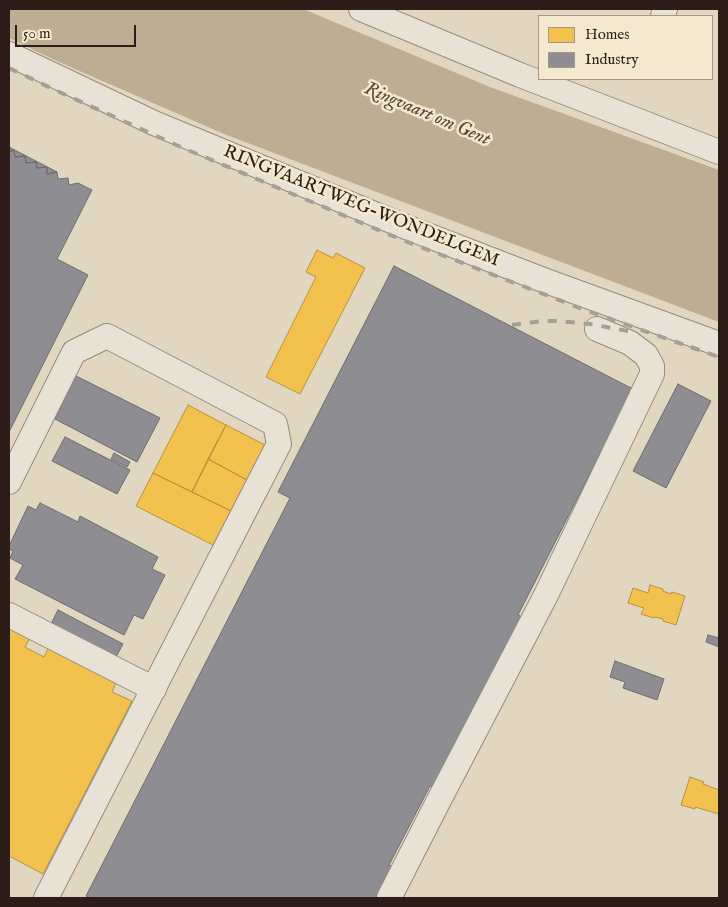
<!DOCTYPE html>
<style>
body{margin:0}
#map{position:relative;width:728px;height:907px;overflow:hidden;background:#e1d7c1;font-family:"IM FELL English",serif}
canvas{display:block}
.frame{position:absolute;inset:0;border:10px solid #2d1d18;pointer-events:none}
.legend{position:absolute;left:538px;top:15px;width:175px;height:65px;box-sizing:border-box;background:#f4e8ce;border:1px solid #a49785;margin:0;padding:6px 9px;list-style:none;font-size:15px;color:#2d1d18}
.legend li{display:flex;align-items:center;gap:10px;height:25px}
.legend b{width:25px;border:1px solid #a49785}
.scale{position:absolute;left:15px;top:25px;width:121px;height:22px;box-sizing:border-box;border:2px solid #2d1d18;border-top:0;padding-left:6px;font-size:15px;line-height:18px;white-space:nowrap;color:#2d1d18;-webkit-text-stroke:4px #f4e8ce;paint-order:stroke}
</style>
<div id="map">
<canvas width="728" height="907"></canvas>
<div class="frame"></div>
<ul class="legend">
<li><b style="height:14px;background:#f2c14e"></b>Homes</li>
<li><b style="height:14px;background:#8d8d92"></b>Industry</li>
</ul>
<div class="scale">50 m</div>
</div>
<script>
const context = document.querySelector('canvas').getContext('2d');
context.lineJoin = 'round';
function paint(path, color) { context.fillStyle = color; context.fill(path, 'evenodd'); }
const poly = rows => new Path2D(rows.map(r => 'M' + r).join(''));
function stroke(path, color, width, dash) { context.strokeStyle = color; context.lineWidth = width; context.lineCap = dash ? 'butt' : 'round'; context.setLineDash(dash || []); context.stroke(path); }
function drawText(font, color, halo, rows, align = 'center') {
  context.font = font + ' "IM FELL English",serif'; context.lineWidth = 5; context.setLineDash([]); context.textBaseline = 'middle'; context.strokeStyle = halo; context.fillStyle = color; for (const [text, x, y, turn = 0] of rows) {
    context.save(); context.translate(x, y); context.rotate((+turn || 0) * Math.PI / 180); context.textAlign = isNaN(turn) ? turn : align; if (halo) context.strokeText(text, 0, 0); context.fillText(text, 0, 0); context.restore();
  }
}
const water = poly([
 [9,9,303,9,490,87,719,170,719,322,224,134,59,62,9,38]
]);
const homes = poly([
 [317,250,333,258,336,253,365,268,300,394,266,377,316,277,306,272,317,250],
 [188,405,226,425,192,492,153,473,188,405],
 [226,425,265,445,247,480,208,459,226,425],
 [208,459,247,480,231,511,192,492,208,459],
 [153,473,231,511,213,545,136,506,153,473],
 [650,585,663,589,663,591,671,594,672,592,685,596,676,625,663,621,663,619,655,617,654,618,641,614,644,608,628,603,633,588,648,593,650,585],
 [9,625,31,636,25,647,44,657,49,647,117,681,112,692,132,701,43,874,9,856,9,625],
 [690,777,704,782,703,784,719,790,719,814,695,807,695,809,681,805,690,777]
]);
const industry = poly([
 [9,147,57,172,47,174,47,167,37,168,36,162,26,163,25,156,15,157,14,151,9,151,9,147],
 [14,150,15,157,25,156,26,163,36,162,37,168,47,167,47,174,57,172,58,179,68,178,69,185,78,183,92,190,57,259,88,275,9,432,9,151,14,150],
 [394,266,633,389,518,615,529,620,441,791,430,786,389,865,401,871,387,898,90,898,86,896,290,498,278,492,394,266],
 [76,376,160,418,137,462,55,419,76,376],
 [678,384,711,401,666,488,633,471,678,384],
 [65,437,130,470,117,494,52,461,65,437],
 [114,453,130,462,127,467,111,459,114,453],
 [40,503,78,522,80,516,158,557,152,569,165,575,143,619,134,615,124,635,15,579,23,565,10,558,13,551,9,549,9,546,28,506,36,510,40,503],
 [58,610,123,644,116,657,51,624,58,610],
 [708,635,719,638,719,647,706,642,708,635],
 [615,661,664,679,657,700,623,688,625,682,610,677,615,661]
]);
const minor = poly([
 [361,9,520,75,719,152],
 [663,16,665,9],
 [9,54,154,123,406,227,546,281,719,344],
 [9,482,74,352,107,336,275,424,279,444,46,898],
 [9,615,154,689],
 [389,898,438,802,546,595,652,374,652,366,646,355,630,343,597,329]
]);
const rail = poly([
 [9,68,55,90,183,148,400,239,585,310,696,349],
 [512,325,542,321,558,321,590,324,628,331],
 [691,347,719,357]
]);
const streetNames = [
 ["RINGVAARTWEG-WONDELGEM",361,207,22]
];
const waterNames = [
 ["Ringvaart om Gent",427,115,23]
];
paint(water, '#bcad93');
paint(homes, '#f2c14e');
stroke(homes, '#b7903e', 1);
paint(industry, '#8d8d92');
stroke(industry, '#706b6d', 1);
stroke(minor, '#938c7f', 26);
stroke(minor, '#e7e1d6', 24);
stroke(rail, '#a59f96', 4, [9, 9]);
drawText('18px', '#2d1d18', '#f4e8ce', streetNames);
drawText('italic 19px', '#59493c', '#f4e8ce', waterNames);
</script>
